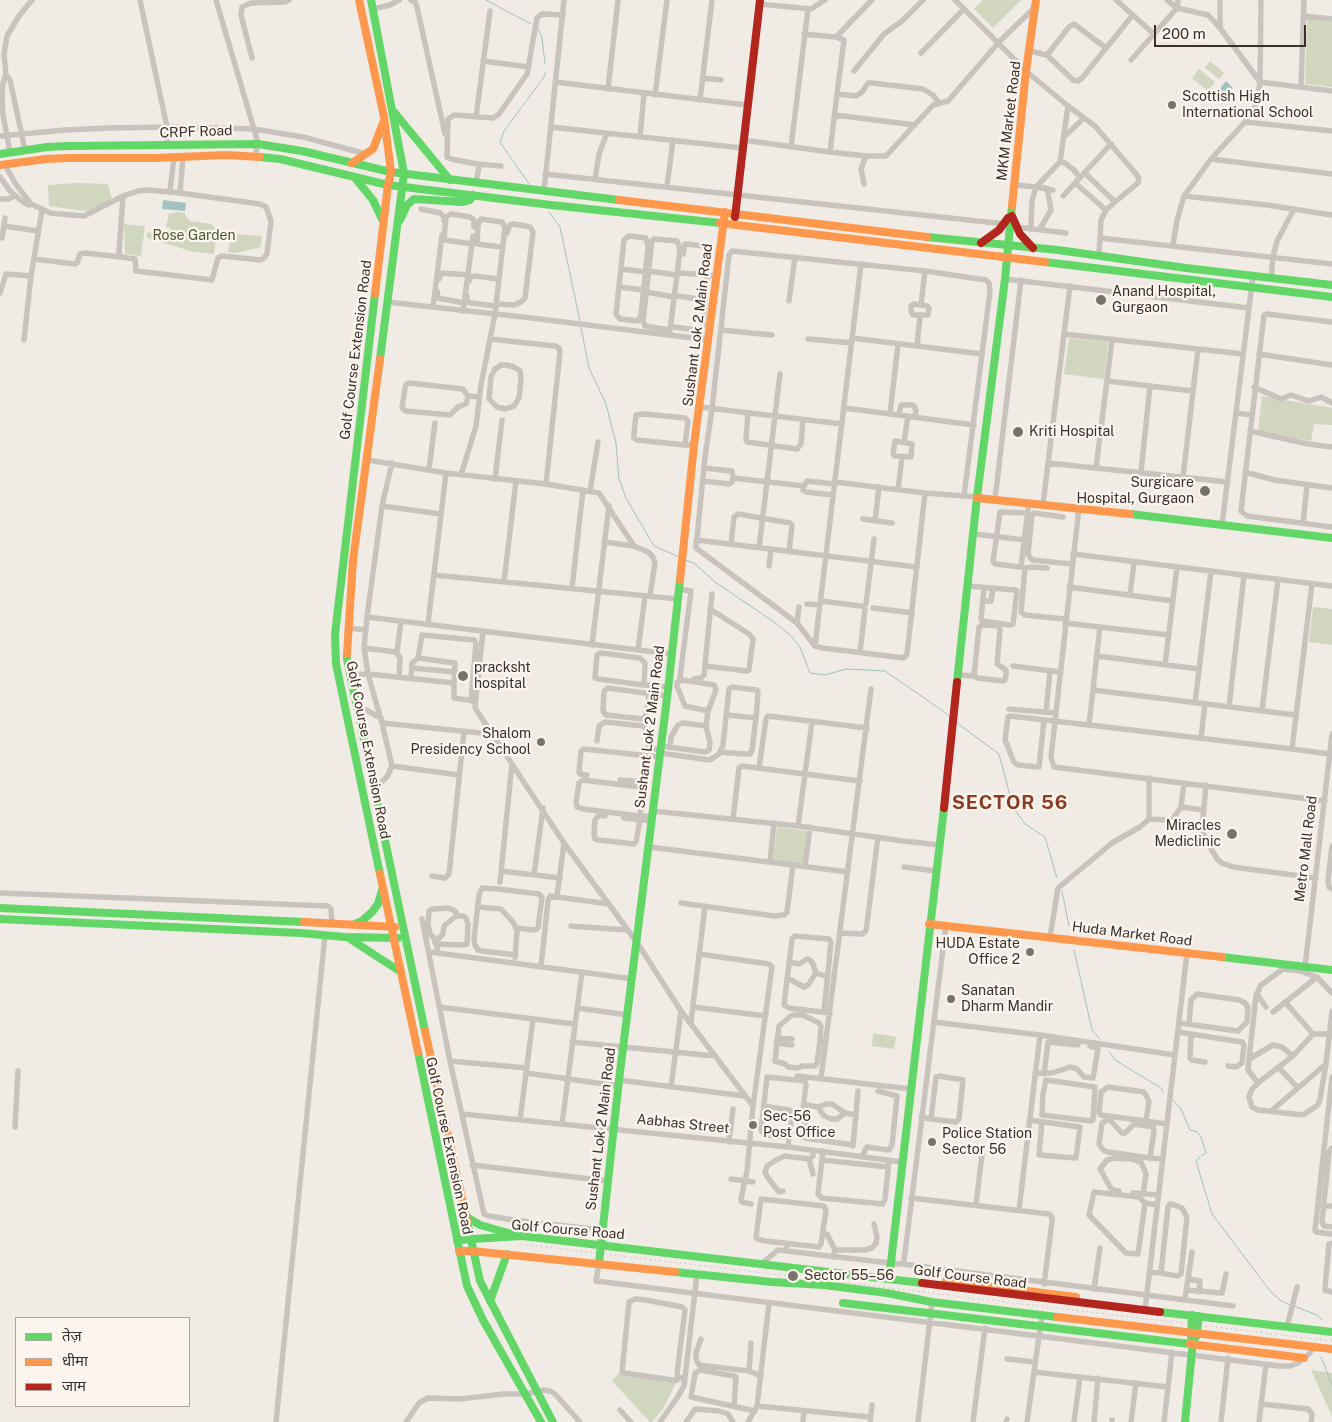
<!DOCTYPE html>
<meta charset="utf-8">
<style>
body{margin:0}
#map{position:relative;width:1332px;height:1422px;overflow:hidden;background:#f0ebe5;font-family:"Public Sans","Noto Sans Devanagari",sans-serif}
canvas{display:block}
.legend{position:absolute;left:15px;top:1317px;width:175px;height:90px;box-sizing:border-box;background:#fbf5ee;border:1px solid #aea6a0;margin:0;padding:6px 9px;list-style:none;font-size:15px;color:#3b302b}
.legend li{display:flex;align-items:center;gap:10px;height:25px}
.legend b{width:25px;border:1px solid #aea6a0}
.scale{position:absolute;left:1154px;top:25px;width:152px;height:22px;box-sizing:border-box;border:2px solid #3b302b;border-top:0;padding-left:6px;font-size:15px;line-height:18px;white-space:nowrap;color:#3b302b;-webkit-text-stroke:4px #fbf5ee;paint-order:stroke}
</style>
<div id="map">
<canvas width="1332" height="1422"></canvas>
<ul class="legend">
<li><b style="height:6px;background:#63d668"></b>तेज़</li>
<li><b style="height:6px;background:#ff974d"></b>धीमा</li>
<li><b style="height:6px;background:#b3261e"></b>जाम</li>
</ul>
<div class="scale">200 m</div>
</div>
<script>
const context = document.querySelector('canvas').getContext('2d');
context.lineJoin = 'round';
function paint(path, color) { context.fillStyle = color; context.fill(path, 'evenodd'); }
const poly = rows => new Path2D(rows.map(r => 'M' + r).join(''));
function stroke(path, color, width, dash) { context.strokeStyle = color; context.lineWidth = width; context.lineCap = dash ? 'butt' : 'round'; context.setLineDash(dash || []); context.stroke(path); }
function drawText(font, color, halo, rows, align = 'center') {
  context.font = font + ' "Public Sans",sans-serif'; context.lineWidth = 4.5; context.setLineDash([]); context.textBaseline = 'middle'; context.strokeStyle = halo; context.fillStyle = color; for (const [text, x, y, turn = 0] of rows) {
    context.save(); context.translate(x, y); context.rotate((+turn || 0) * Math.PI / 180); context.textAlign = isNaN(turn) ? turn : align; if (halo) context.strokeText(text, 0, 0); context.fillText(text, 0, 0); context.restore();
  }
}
const green = poly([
 [983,0,1021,0,993,28,974,9],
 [1307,19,1332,22,1332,87,1305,84],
 [1210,61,1224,73,1219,79,1205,68],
 [1199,69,1215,82,1208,91,1192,78],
 [78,183,108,184,112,199,91,212,49,206,48,185],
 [177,212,184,213,190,221,211,224,217,231,214,254,194,252,147,238,147,232,169,235,171,228,166,227,169,214],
 [124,224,145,226,141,256,125,254],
 [232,234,262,236,261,247,236,253,228,252],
 [1069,338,1108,342,1104,379,1064,374],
 [1262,396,1332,408,1332,425,1314,424,1311,441,1258,431],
 [1313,607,1332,609,1332,645,1309,642],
 [777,827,807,831,803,864,773,861],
 [873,1033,896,1037,894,1049,872,1046],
 [1311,1370,1332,1373,1332,1416],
 [619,1373,676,1383,663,1409,652,1422,650,1422,612,1381]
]);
const water = poly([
 [1226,81,1233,88,1221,102,1214,96],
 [163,200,186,203,185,211,162,209]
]);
const stream = poly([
 [486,0,531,24],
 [538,28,542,38,545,64],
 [529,184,500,142,504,131,544,77,545,73],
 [549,212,560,227,580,321],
 [581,328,589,368,606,404,616,443,619,479,626,498,654,546,679,557],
 [685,560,694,563,715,582,774,622,791,636,800,647,810,673,825,675,846,669,885,671,943,711,950,717],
 [957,723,999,754,1013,807,1025,824,1045,837,1057,878],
 [1062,891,1069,926],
 [1074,950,1092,1030,1100,1039],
 [1109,1051,1115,1060,1161,1088,1163,1092],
 [1173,1100,1181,1109,1190,1130,1197,1132,1201,1137,1206,1153,1201,1156],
 [1200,1157,1196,1161,1212,1214,1271,1292,1281,1301,1290,1305],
 [1294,1306,1317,1315,1322,1320],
 [1321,1357,1332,1385]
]);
const street = poly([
 [140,0,167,127,167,146],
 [216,0,254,129,258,144,255,156],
 [411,0,415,2,417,7,445,134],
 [955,0,1026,71,1068,106,1095,126,1137,175,1139,178,1138,183,1115,202,1106,210,1101,220,1099,256],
 [1116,0,1154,34],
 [1167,0,1177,8,1208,15,1220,28,1260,82,1332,91],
 [759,4,811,9,825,0],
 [373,9,390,5,399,0],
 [1304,16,1332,19],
 [1220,28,1220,0],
 [804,34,836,37,844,40,837,94,856,96,862,92,868,83,872,83,923,89,933,95,939,103],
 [836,37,872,0],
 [1030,51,1047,55,1073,80,1078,81,1082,78,1132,16],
 [921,53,964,9],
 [1047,55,1069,27,1074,24,1106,48],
 [252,58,241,15,242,7,251,3,285,2,289,0],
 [1131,60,1177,8,1178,0],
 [483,61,529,67],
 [854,71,884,34,902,21,923,0],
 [6,75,3,83,2,95,3,115,10,152],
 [703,78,721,80],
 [555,82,746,105],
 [1301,87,1304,0],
 [608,89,618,0],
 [655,95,667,0],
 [700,100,712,0],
 [835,115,915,125],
 [476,117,490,11],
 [1245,122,1332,131],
 [551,127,742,148],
 [0,136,65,130,109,128,167,127,254,129,303,137,366,154],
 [1065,136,1084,118],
 [640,137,644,94],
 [743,140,830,152,866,156,886,156,933,105,948,101,999,42,1035,7],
 [791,147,808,9],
 [25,150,10,80,6,75,4,54,7,36,19,16,32,0],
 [830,152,837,94],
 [1211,159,1332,174],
 [1060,162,1065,163,1074,170,1080,178],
 [477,164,501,166],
 [1085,173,1115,202],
 [545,174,1005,224],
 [0,177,11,192,23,202,29,205,31,204,15,183,5,165],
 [595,179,599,154,607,133],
 [476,183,479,166,477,164,451,159,447,157,448,119,454,115,493,118,499,114,527,74,537,18,542,14,563,15],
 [1075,183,1106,210],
 [864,184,861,169,866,156],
 [1014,185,1036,187,1060,162,1068,106],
 [667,186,673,140],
 [170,191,174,157],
 [544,191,564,0],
 [180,193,148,190,138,191,123,196,119,253,121,257,135,259,136,271,212,280,218,258,222,256,261,260,264,258,267,254,271,221,266,207,260,204,180,193,183,157],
 [1063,196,1111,144],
 [1184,196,1267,205,1332,215],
 [0,199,8,199,15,196],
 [31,204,50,213,84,216,123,196],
 [421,209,440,213,444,217,444,221],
 [4,226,38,231],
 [1017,227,1066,233],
 [1031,229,1032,201,1036,187,1053,190],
 [1040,229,1051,210,1048,192,1045,188],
 [629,236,646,238,648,247,641,315,638,321,620,319,616,314,624,240,629,236],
 [2,238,5,218],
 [1100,238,1332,264],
 [472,244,445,240,444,238,446,217,451,214,470,217,474,220,474,227],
 [1173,245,1177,220,1184,196,1211,159,1245,122,1256,105,1260,82,1261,0],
 [683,254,685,244,706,246,709,248,707,275,717,277],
 [34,259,75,264,77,263,80,254,86,253,121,257],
 [621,269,646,272],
 [649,271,677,275],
 [1271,278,1273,257,1277,241,1294,209],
 [439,279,442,273,468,275],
 [1005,279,1249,308],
 [469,281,471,277,475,276,498,279],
 [619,287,644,290],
 [437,291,438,298,464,303],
 [646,292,674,297],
 [0,293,6,274,31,276],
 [467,296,467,302,470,303,496,306],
 [678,296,705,300],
 [789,301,795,257],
 [387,302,523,317,709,340],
 [499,304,514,305,521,302,525,298,533,232,530,227,514,224,510,225,507,233],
 [914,304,927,306,929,308,928,315,913,315,911,311,911,306,914,304],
 [921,305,925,271],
 [433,307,442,235],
 [463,311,473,236],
 [1332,322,1267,314,1264,315,1241,511,1247,516,1332,527],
 [674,327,697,330,701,329,703,326,707,275,681,273],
 [721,330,772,335],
 [1064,334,1243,354],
 [669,335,670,330,677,275,680,249,677,241,654,239,652,241,643,321,645,326,670,330],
 [852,338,982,354],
 [490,339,555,346,559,348,560,352,546,484],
 [808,339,852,343],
 [24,340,31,276,42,210],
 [917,346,920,316],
 [1259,354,1332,365],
 [501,365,507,365,514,367,520,371,521,378,519,398,514,406,505,409,497,407,489,399,491,377,495,369,501,365],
 [1107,381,1193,391],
 [1254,387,1281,399,1291,395,1309,401,1321,397,1332,403],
 [468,396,466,404,458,407,450,415,406,411,402,408,405,388,406,385,409,383,463,389,468,396,479,397],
 [700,407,842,424],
 [844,408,974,425],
 [748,413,746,440,747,442,797,449,801,444,803,420],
 [1236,413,1252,415],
 [890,414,898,344],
 [899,415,901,405,913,405,916,410,915,417],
 [1250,431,1308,444,1332,447],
 [895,441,912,444,911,457,895,456,893,454,895,441],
 [904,442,908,416],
 [685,445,688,421,685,418,645,414,636,415,634,434,634,438,637,440,685,445,694,445],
 [368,460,446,473,546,484,599,493,634,546],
 [392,463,382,506,367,617,364,648,368,674,382,723,392,766,459,775],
 [1048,463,1228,482],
 [704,468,732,471,733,478],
 [1096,468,1112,340],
 [429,469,435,423],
 [1141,472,1150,386],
 [1245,472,1274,480,1332,488],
 [461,475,476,426,481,385,495,314,505,227,502,222,481,219,478,225,477,244,502,247],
 [1183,477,1198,349],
 [495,479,502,420],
 [703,481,729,484,732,482,733,478,804,486,803,490,806,492,833,495],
 [835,482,925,493,977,497],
 [804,486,807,481,835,484],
 [898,490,902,457],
 [590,491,598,442],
 [925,493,907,654,904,658,823,648,815,646,797,623,696,548,705,457,712,409,729,255,732,251,925,271,986,280,989,283,990,291,964,496],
 [995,499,1021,280],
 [1043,504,1070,286],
 [382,506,441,514],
 [1079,508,1051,757,1054,767,1325,801],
 [1028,513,1000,512,993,561,995,564,1021,567,1029,502],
 [1063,517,1034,513,1032,515,1028,554,1032,560,1072,564],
 [863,519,892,523],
 [875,521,879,487],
 [1303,523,1307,486],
 [1222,525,1253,276],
 [974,534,1025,540],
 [696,540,917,567],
 [604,542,634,546,648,552,652,556,655,562,650,596],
 [731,544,734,517,738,514,790,523,792,525,789,552],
 [759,548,780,374],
 [1073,554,1332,586],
 [769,566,771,549],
 [1047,568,1033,567,1025,568,1021,612,1025,615,1065,619],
 [434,575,678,599],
 [504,582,516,481],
 [968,586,1015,590,1017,591,1013,624,1010,625,982,621,981,619,984,588],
 [1069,587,1173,601],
 [572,588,583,490],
 [679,589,691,591,680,677],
 [1130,595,1134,562],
 [821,601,861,606],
 [983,601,991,601,993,588],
 [807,604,820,605],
 [866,604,874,539],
 [873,608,912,613],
 [367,617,671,654],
 [797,623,799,607],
 [1065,623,1169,635],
 [428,624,446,473],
 [348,628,366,630],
 [483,631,475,707,477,711,564,843,638,944,681,1011,753,1106],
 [592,645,609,506],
 [815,646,861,264],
 [364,648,396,652,400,658,399,677],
 [638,650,645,596],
 [397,652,401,621],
 [860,652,865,609],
 [1097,656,1199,669],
 [1165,665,1177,567],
 [705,666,747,671,749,670,753,639,749,634,710,609],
 [1013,666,1060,672],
 [412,668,456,672],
 [350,675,368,674,454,683,454,698,474,701],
 [958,675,974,676,979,627,982,625,998,626,1000,630,997,664,1006,670,1006,675,1005,680,1003,681,978,678,974,676],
 [411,678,412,663,418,658],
 [694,679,701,678,704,675,712,594],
 [454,683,455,663,418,658,422,635,474,640,476,643,471,701],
 [644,685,645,663,640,658,601,653,597,655,595,678,598,679,644,685,669,687],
 [1093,690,1296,715],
 [649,694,646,715,643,719,606,715,603,711,604,691,608,688,667,696],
 [1195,703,1211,571],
 [1229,707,1244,575],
 [1009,709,1056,713],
 [366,710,381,718],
 [1262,711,1278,579],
 [1046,712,1050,671],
 [1044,720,1039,767,1018,765,1014,762,1005,740,1008,717,1010,716,1089,725,1292,749,1330,754],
 [382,723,491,734],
 [1089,725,1100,627],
 [1201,738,1205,704],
 [597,741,599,726,605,722,643,726,648,730,648,748,660,750],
 [661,746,705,752,709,750,710,742,706,726,708,711,716,690,714,685,683,680,677,682,677,686,685,706,708,711],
 [670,747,671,737,678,725,683,723,706,726],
 [1292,749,1312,584],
 [720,752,745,754,750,754,752,750,756,718,727,715],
 [660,753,710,760,719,754,723,745,729,689,732,687,757,690,758,692,756,718],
 [759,768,766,719,768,716,867,728],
 [587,775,580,774,579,772,581,751,584,749,659,757],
 [1149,778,1149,819,1172,820,1181,807,1184,783],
 [620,780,644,782,647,776,649,756],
 [1206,785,1202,829,1206,841,1218,860,1222,863,1233,867,1316,878],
 [374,789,387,777,392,766],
 [1181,807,1204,810],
 [653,811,798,826,903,841,940,845],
 [605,816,599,815,595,820,594,834,595,839,599,840,634,844,636,842,640,820],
 [640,816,642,798,642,790,640,787,583,780,579,783,576,803,577,807,583,809,640,816,645,816,652,817],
 [624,818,652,821],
 [733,819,739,768,742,766,860,781],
 [798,826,812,722],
 [1332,846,1328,880,1329,887,1332,889],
 [649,847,848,872],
 [770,862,774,823],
 [805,866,810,827],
 [904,867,936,871],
 [501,871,560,878],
 [534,875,543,808],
 [432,876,445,878,449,874,464,732],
 [500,882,512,764],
 [0,893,328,906,331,909,332,924],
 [557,896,564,843],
 [681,903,774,916,784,915,787,912,793,865],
 [478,907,501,909,513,922,517,931,515,958],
 [422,919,450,1061,484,1214,489,1216,513,1220,602,1230],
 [571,926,627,930],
 [840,933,862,934,866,931,878,837],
 [1050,937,1058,888,1112,843,1140,827,1149,819],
 [435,942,443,934,444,926,456,916],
 [436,944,462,945,467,944,468,924,466,918,463,916,456,916,456,912,453,910,448,908,433,909,429,911,428,924,430,934,434,938,435,942,437,947,438,953],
 [430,952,633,979],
 [699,954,769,964,772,967,753,1106,747,1171,741,1199,742,1202,751,1204],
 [516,955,482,951,478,950,475,945,474,939,479,895,482,888,498,889,539,894,542,897,538,928,535,930,516,928],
 [789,962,799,964,807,959,810,960,813,964,816,973,828,977],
 [541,966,548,901,550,896,609,904],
 [1305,967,1332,734],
 [787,978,804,987,808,985,816,973],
 [1332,993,1317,977,1300,971,1283,969,1261,985,1256,996,1249,1059,1248,1070,1258,1083,1252,1089,1249,1097,1252,1107,1258,1110,1303,1115,1318,1105,1320,1099,1326,1064,1332,1011],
 [1257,994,1266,1007],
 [1285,1002,1313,1034],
 [439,1007,574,1024],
 [693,1007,766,1016],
 [577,1008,628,1015],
 [824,1012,831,942,829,939,795,936,792,939,784,1005,789,1008,830,1013],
 [1273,1012,1317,977],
 [691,1022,705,906],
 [934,1022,1040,1035,1175,1055],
 [1179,1023,1238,1031,1247,1022,1248,1007,1245,1003,1239,1000,1197,994,1191,1000,1189,1024],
 [1178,1032,1242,1042,1244,1045,1242,1063,1236,1067,1228,1066],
 [1191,1034,1190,1058,1192,1060,1205,1062],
 [777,1038,792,1039],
 [820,1041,817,1063,815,1066,802,1066,798,1068,788,1067,785,1064,775,1061,779,1026,792,1015,803,1015,819,1023,821,1026,820,1041,826,1042],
 [572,1042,715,1056],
 [776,1043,792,1045],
 [1249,1059,1273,1045,1282,1047,1293,1056],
 [450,1061,527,1068],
 [1279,1068,1297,1087],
 [526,1073,619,1086],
 [1035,1073,1052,1073,1070,1067,1077,1069,1084,1077,1093,1078,1098,1049,1090,1046],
 [1044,1074,1048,1042,1078,1045],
 [797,1076,911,1089],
 [1332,1077,1315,1230,1316,1232,1332,1234],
 [821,1078,871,689],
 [619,1080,744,1096],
 [1046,1080,1095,1087,1093,1120,1091,1121,1042,1115,1043,1094,1046,1080],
 [1258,1083,1293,1056,1313,1034,1332,1034],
 [671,1087,681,1011],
 [807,1105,818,1107,827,1104,832,1104,845,1113,856,1115],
 [764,1106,789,1110,792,1112,788,1147],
 [807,1106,804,1134,805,1138,853,1145],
 [818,1107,824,1116,832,1119,837,1119,845,1113],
 [1271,1111,1326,1064],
 [462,1114,788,1147,902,1162],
 [921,1117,931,1119,956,1122,959,1119,963,1080,939,1076,936,1077,931,1119],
 [520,1120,533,1019],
 [1029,1120,1080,1127,1076,1158,1039,1155,1042,1122],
 [1146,1121,1149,1101,1144,1092,1108,1087,1101,1092,1099,1113,1101,1115,1167,1124],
 [562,1124,582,972],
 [15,1127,18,1071],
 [789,1137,765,1135,761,1130,767,1077,805,1081,806,1085,803,1109,801,1112,791,1111],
 [729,1142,733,1109],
 [853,1146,858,1091],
 [1332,1148,1329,1152,1322,1222,1324,1226,1332,1227],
 [823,1151,818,1194,822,1198,883,1204,885,1199,889,1160],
 [862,1156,867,1147,889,1150,892,1145,897,1096,878,1091],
 [1150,1158,1154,1131,1153,1127,1134,1124,1125,1133,1122,1133,1109,1119,1102,1123,1099,1144,1103,1150,1108,1152,1150,1158,1163,1159],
 [809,1159,813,1174],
 [822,1160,888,1167],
 [472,1165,608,1181],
 [731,1179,753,1182],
 [783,1191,779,1192,768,1178,765,1172,767,1166,776,1160,785,1156,809,1159,813,1156,813,1150],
 [1119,1191,1113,1190,1110,1187,1100,1169,1107,1160,1115,1158,1131,1159,1141,1162,1146,1174,1143,1194],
 [1133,1193,1159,1195],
 [911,1198,1049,1214,1052,1217,1052,1222,1044,1284],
 [761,1199,824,1206,826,1210,821,1244,819,1247,766,1241,757,1239,756,1237,761,1199],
 [1145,1203,1138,1254,1126,1253,1089,1215,1094,1192,1139,1197,1145,1203,1157,1205],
 [976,1205,982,1154],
 [1323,1206,1332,1206],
 [1019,1210,1040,1035],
 [827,1234,835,1250],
 [1332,1243,1329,1244,1325,1288,1325,1290,1332,1292],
 [787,1244,786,1251,899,1264,902,1264,904,1261,946,925],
 [833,1257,835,1250,865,1250,872,1248,876,1243,877,1237,874,1224],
 [599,1263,596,1281,1279,1366,1290,1366,1298,1363,1310,1353,1313,1346],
 [761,1264,778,1250,786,1251],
 [902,1264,1233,1306],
 [1149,1272,1161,1273,1168,1207,1170,1204,1174,1205,1182,1208,1187,1217,1181,1274,1177,1276,1161,1273],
 [1188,1279,1200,1281,1199,1292],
 [1094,1289,1100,1248],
 [1186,1290,1222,1293,1226,1274],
 [1185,1299,1192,1252],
 [1145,1310,1187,953],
 [1287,1327,1297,1287],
 [701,1339,696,1353,696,1359,699,1365,749,1371],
 [751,1343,749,1371,761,1376],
 [1007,1359,1035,1362],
 [1034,1372,1168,1387],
 [678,1377,677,1380,673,1380,624,1373,622,1372,629,1302,635,1299,646,1300,682,1307,685,1310,677,1374,678,1377,685,1379],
 [1261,1404,1308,1409,1312,1414,1311,1422],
 [734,1405,736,1377,734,1376,700,1370,697,1372,695,1374,691,1397,755,1411],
 [757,1406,870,1417],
 [620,1410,631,1422],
 [276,1422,325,935],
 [406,1422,419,1403,428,1398,460,1399,504,1394,526,1394,544,1390,550,1391,555,1394,580,1422],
 [660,1422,677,1398,684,1386,697,1274],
 [686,1422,695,1409,719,1411,728,1414,733,1422],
 [748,1422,757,1406,769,1303],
 [803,1422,804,1411],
 [870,1422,872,1405],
 [918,1422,932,1302],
 [973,1422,985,1328],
 [1006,1422,1007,1419],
 [1027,1422,1042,1315],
 [1074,1422,1080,1377],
 [1094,1422,1098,1378],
 [1112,1422,1112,1420],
 [1131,1422,1136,1383],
 [1164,1422,1172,1352],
 [1221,1422,1228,1358],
 [1259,1422,1266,1364]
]);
const fast = poly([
 [371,0,404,173,380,359],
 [394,112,450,180],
 [0,154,47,147,69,146,258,144,302,151,391,172,619,200],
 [260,157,280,159,388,185,551,205,720,223],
 [355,178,373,200,382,219],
 [400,220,407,205,414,199,462,202,470,200,473,195],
 [927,237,1058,250,1186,268,1332,285],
 [1045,262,1332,297],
 [375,294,335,634,336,664,380,874],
 [1130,514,1332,538],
 [347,654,347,659,425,1031],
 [957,682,977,497,1005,279,1012,206],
 [0,908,304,922],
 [0,919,300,933,345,937,398,938],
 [355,924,362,921,372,912,378,904,382,890],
 [350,939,401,972],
 [1222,957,1332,970],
 [418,1052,467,1286,483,1320,541,1422],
 [465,1216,480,1225,512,1234],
 [467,1221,480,1281,553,1422],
 [457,1240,522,1236,922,1283],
 [599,1263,619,1080,668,690,680,580],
 [675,1272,772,1282,824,1285,887,1293,932,1302,1057,1317],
 [889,1279,944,808],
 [490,1301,507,1254],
 [843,1303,1190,1344],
 [1160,1312,1332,1332],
 [1191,1337,1192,1315],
 [1185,1422,1193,1341,1196,1337,1199,1316]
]);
const slow = poly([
 [359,0,384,117,391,172,388,185,375,294],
 [352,163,373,149,383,123],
 [0,165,46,159,68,158,156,158,226,155,260,157],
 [619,200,927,237],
 [1012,206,1026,71,1036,0],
 [720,223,1045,262],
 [977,498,1130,514],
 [680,580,694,445,725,212],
 [347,654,353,560,380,359],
 [380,874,418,1052],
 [304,922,395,927],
 [929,924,1222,957],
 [425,1031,467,1221],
 [459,1251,472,1251,675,1272],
 [946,1281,1076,1297],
 [1057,1317,1332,1349],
 [1190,1344,1304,1358]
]);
const jam = poly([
 [1012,216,1020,234,1033,248],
 [735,217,760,0],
 [981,243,999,230,1008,218],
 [944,808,957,682],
 [922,1283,1160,1312]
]);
const rail = poly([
 [521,1244,1332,1341]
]);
const markers = [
 [1172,105,5,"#7a716c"],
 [1101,300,6,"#7a716c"],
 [1018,432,6,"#7a716c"],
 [1205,491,6,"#7a716c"],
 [463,676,6,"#7a716c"],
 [541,742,5,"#7a716c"],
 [1232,834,6,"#7a716c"],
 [1030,952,5,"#7a716c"],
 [951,999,5,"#7a716c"],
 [753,1125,5,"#7a716c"],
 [932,1142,5,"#7a716c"],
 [793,1276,6,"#7a716c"]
];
const poiNames = [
 ["Scottish High",1182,97],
 ["International School",1182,113],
 ["Anand Hospital,",1112,292],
 ["Gurgaon",1112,308],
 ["Kriti Hospital",1029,432],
 ["Surgicare",1194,483,"right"],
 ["Hospital, Gurgaon",1194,499,"right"],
 ["pracksht",474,668],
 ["hospital",474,684],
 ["Shalom",531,734,"right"],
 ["Presidency School",531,750,"right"],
 ["Miracles",1221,826,"right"],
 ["Mediclinic",1221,842,"right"],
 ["HUDA Estate",1020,944,"right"],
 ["Office 2",1020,960,"right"],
 ["Sanatan",961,991],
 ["Dharm Mandir",961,1007],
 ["Sec-56",763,1117],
 ["Post Office",763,1133],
 ["Police Station",942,1134],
 ["Sector 56",942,1150],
 ["Sector 55–56",804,1276]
];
const streetNames = [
 ["MKM Market Road",1009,121,-83],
 ["CRPF Road",196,132,-2],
 ["Sushant Lok 2 Main Road",698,325,-83],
 ["Golf Course Extension Road",356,350,-83],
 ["Sushant Lok 2 Main Road",650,727,-83],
 ["Golf Course Extension Road",368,750,79],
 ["Metro Mall Road",1306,849,-83],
 ["Huda Market Road",1132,934,7],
 ["Aabhas Street",683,1124,6],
 ["Sushant Lok 2 Main Road",601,1129,-83],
 ["Golf Course Extension Road",449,1146,78],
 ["Golf Course Road",568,1230,5],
 ["Golf Course Road",970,1277,7]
];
const parkNames = [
 ["Rose Garden",194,236]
];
const districtNames = [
 ["SECTOR 56",1010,803]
];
paint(green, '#d1d6bf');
paint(water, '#a1c2c1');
stroke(stream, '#a1c2c1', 1);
stroke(street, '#c9c3be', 5.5);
stroke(fast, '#63d668', 8);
stroke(slow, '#ff974d', 8);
stroke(jam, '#b3261e', 8);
stroke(rail, '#b1aca8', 1, [1, 4]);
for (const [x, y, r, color] of markers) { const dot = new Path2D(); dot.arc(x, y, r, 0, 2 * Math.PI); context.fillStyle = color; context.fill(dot); stroke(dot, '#fbf5ee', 2); }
drawText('14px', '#3b302b', '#fbf5ee', poiNames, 'left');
drawText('14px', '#3b302b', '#fbf5ee', streetNames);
drawText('14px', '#4a5a2e', '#fbf5ee', parkNames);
context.letterSpacing = '1px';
drawText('bold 19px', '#8c3b22', '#fbf5ee', districtNames);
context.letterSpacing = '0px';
</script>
